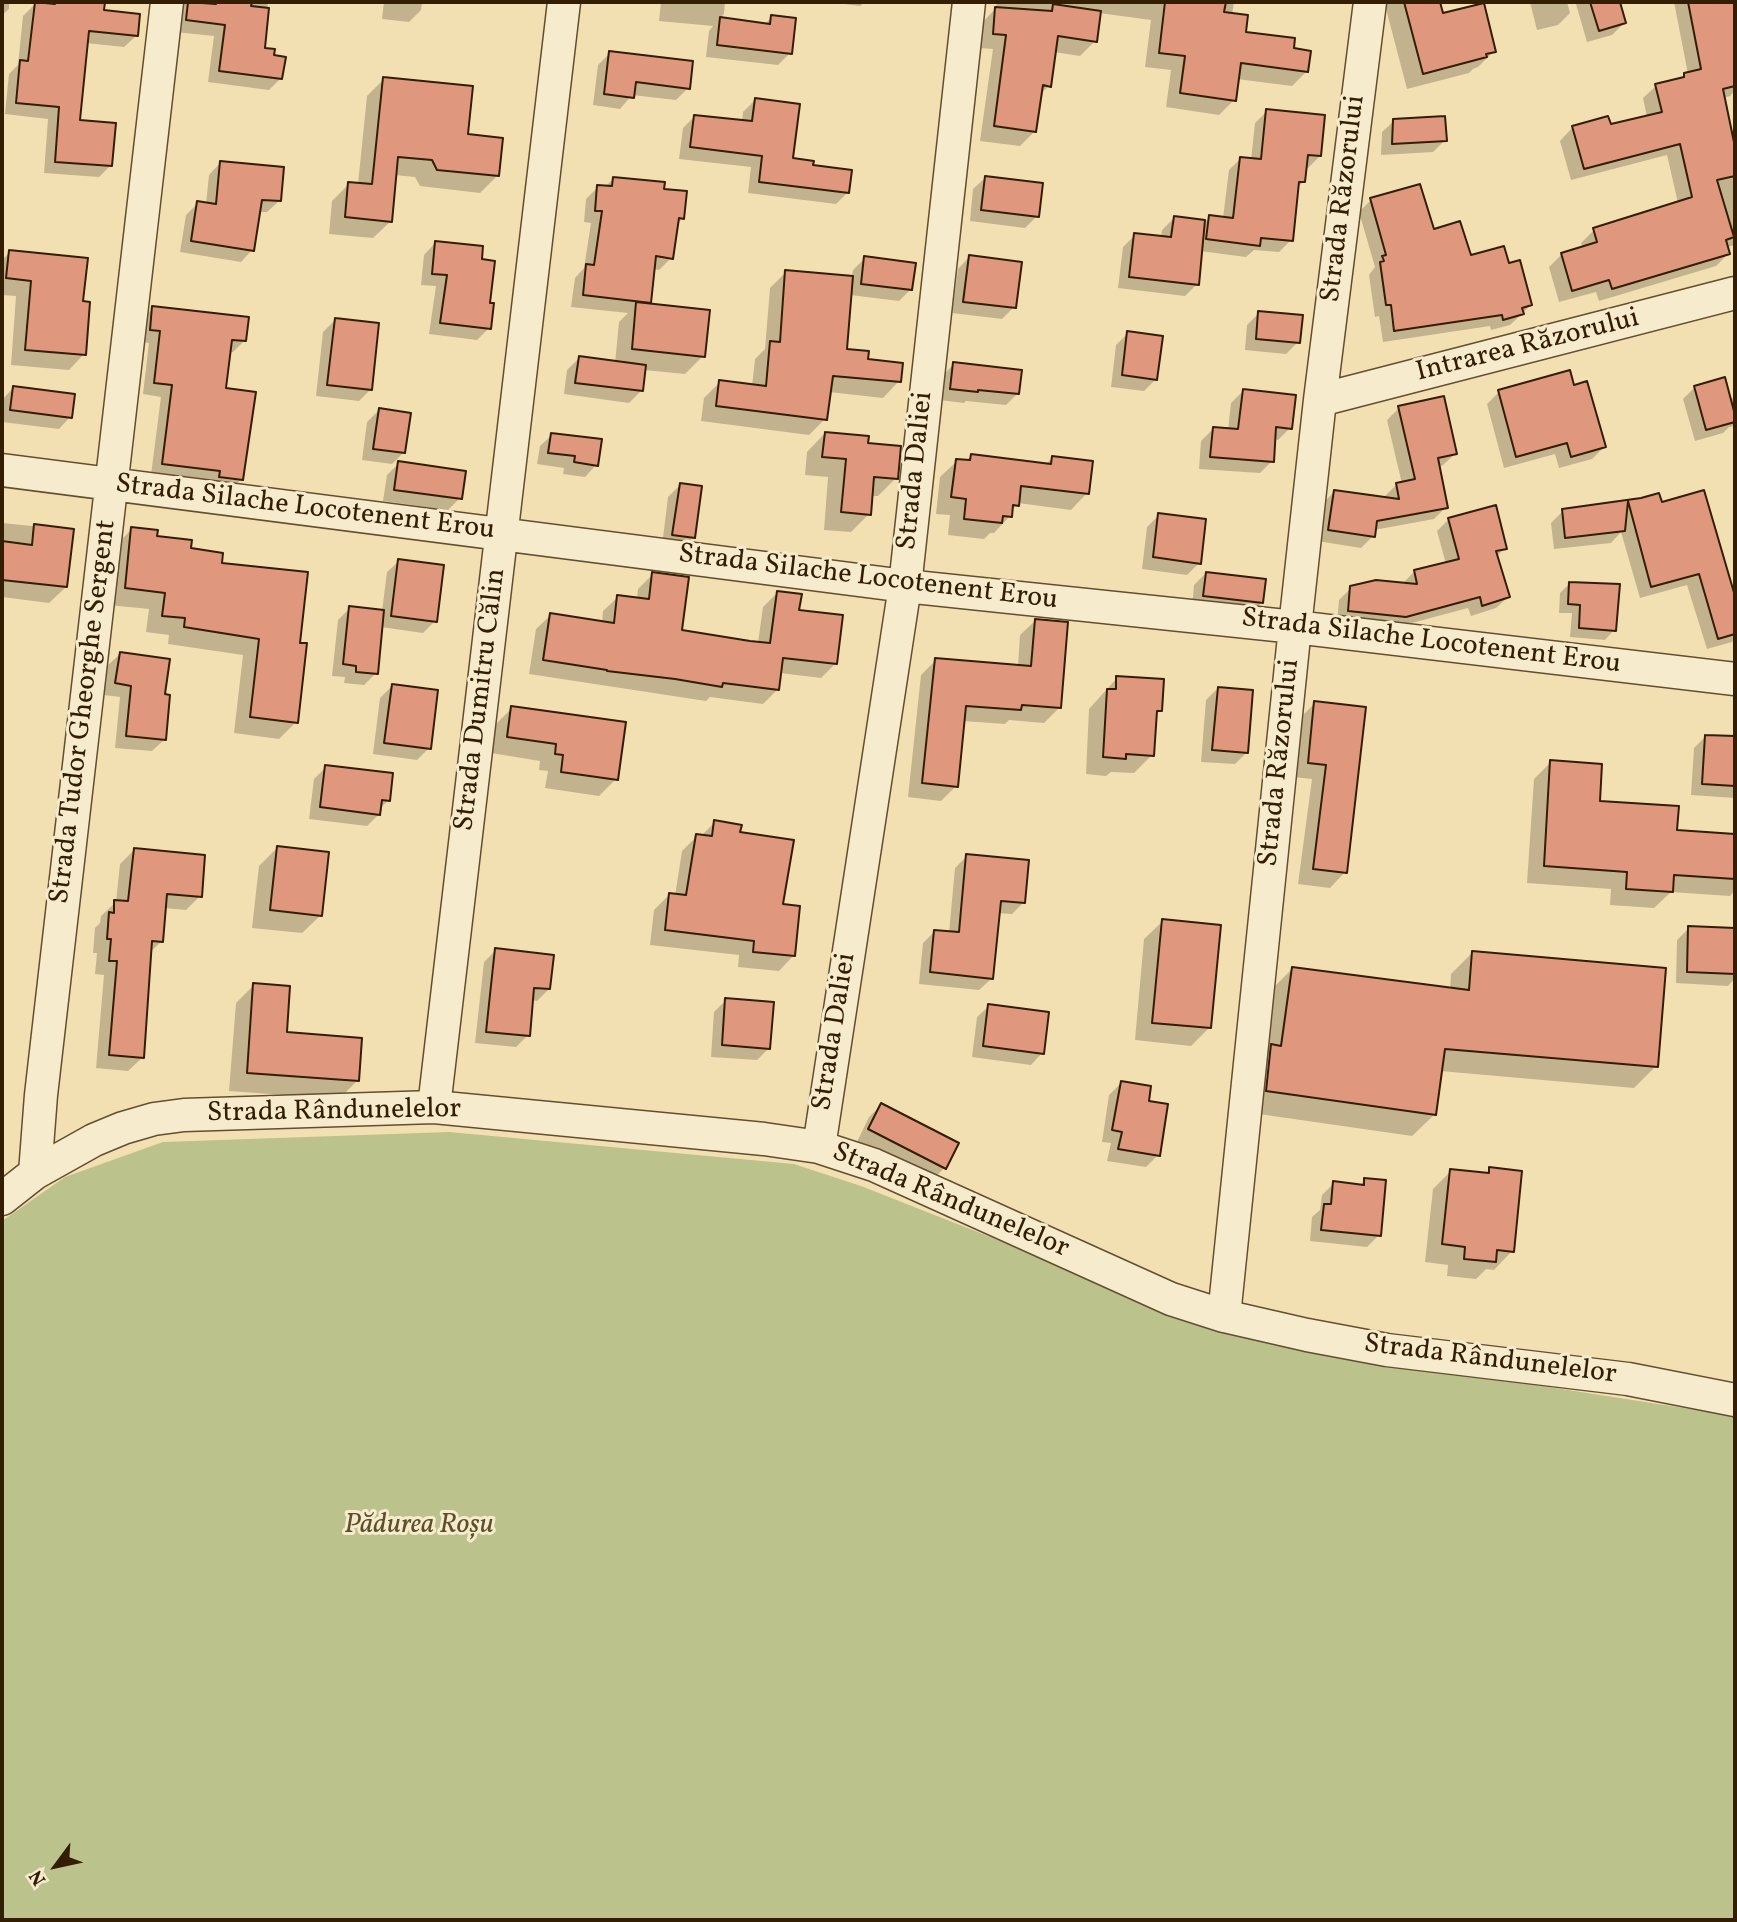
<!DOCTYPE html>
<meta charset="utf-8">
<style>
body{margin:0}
#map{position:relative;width:1737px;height:1922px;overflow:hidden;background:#f3e0b2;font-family:Vollkorn,serif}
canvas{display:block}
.frame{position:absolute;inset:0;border:4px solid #331d03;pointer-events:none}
.north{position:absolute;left:21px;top:1831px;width:70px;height:70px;-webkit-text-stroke:5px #f7ebcd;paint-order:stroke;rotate:237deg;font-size:19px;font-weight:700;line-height:28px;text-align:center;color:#331d03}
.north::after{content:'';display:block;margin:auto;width:24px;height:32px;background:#331d03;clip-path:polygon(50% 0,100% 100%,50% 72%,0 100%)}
</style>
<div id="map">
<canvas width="1737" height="1922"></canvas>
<div class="frame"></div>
<div class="north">N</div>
</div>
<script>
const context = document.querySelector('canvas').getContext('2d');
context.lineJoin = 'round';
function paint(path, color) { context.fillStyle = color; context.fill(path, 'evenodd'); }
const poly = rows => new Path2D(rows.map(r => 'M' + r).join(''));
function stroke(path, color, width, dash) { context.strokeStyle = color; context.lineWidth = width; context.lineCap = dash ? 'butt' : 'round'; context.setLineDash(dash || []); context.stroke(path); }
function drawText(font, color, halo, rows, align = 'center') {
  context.font = font + ' Vollkorn,serif'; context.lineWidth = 6; context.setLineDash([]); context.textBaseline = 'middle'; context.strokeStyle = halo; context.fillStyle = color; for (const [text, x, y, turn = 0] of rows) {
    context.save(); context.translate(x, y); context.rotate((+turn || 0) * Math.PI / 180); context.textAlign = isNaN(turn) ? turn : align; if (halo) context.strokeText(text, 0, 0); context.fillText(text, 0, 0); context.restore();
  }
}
const green = poly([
 [449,1132,794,1164,861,1186,1211,1324,1305,1349,1735,1416,1735,1920,2,1920,2,1221,65,1177,163,1142]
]);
const shadow = poly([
 [2,2,9,2,9,9,2,15],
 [52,2,103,3,102,12,136,36,124,47,86,43,79,121,111,165,99,177,44,173,48,119,5,114,9,74,18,65,23,16,35,4,49,5],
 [184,2,268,2,263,49,272,57,281,78,269,90,208,82,214,36,175,32,177,15,183,9],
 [384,2,422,2,421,10,409,22,382,19],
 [661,2,725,2,724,14,719,19,764,25,772,17,790,53,778,65,706,57,709,31,713,26,659,21],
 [828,2,865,2,860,6],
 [997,2,1234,2,1232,15,1244,34,1292,50,1307,71,1292,86,1237,79,1234,100,1219,115,1166,107,1171,70,1145,67,1151,20,1099,13,1095,41,1080,56,1054,52,1049,86,1039,95,1035,131,1020,146,980,141,993,49,979,48,981,24,996,8],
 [1388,2,1439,2,1442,16,1494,51,1478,67,1473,69,1469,73,1407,89,1385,5],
 [1530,2,1567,2,1570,13,1558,25,1537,30],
 [1579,2,1618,2,1624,23,1612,35,1587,42,1576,4],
 [1674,2,1735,2,1735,90,1730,96,1723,98,1735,155,1735,245,1727,247,1728,254,1716,266,1599,301,1596,292,1559,302,1549,267,1562,254,1583,248,1581,243,1594,230,1678,203,1667,155,1571,180,1560,141,1572,128,1607,118,1609,126,1647,117,1643,98,1656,86,1679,80,1688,74],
 [610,53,688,88,676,100,632,95,620,109,593,105,598,65],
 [384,79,466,135,497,176,480,193,420,186,415,177,395,175,391,221,373,238,329,234,332,201,349,184,358,184,367,96],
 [755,100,791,160,811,166,848,192,836,204,748,193,751,167,679,159,683,128,694,117,742,122,743,112],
 [1267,111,1320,156,1308,168,1305,167,1303,182,1296,189,1291,240,1279,252,1254,250,1246,257,1200,251,1197,284,1185,296,1118,288,1123,247,1135,235,1161,238,1162,230,1174,218,1205,222,1210,217,1223,218,1229,170,1241,158,1251,160,1255,123],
 [1394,121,1445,140,1433,152,1381,155,1382,132],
 [220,163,279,201,267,212,258,212,252,250,241,262,180,252,186,215,198,203,206,204,209,175],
 [985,178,1037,216,1025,228,970,221,973,189],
 [613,179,662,190,683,218,676,225,671,258,659,270,653,269,649,302,647,305,703,356,685,374,644,370,641,391,629,403,564,394,567,370,579,358,615,363,619,322,628,313,571,307,575,278,584,268,591,223,584,222,586,199,598,187,605,187],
 [1371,200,1433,231,1469,257,1508,265,1531,305,1510,325,1491,330,1490,326,1383,342,1379,316,1375,317,1369,275,1375,267,1359,212],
 [435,243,480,261,488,304,489,328,477,340,429,334,436,286,421,285,424,255],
 [10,252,81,303,84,354,69,370,11,365,16,296,2,295,2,260],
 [969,257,1014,307,1002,319,952,313,958,269],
 [865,258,911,289,899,301,850,295,845,350,899,381,883,398,829,392,825,419,809,435,701,421,704,398,720,382,752,386,755,359,765,349,770,288,786,272,852,277,853,270],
 [153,308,245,340,233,352,229,352,224,389,241,479,229,491,151,475,161,397,143,394,149,343,139,341,141,320],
 [1259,313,1298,342,1286,354,1245,350,1247,325],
 [335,320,371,389,359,401,316,396,323,332],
 [1128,333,1156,379,1144,391,1111,387,1116,345],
 [954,364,1018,393,1006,405,966,401,964,403,939,400,942,376],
 [1573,387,1604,447,1592,459,1559,468,1555,454,1504,468,1487,404,1499,392],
 [1695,387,1729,399,1735,398,1735,426,1729,427,1723,433,1695,441,1683,399],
 [13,388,70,417,59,429,2,422,2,400],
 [1243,391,1290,428,1278,440,1274,439,1272,461,1260,473,1199,469,1201,441,1213,429,1228,430,1231,403],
 [1399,408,1455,454,1443,465,1438,467,1446,507,1434,519,1374,530,1373,536,1361,548,1317,541,1323,503,1335,491,1385,499,1384,497,1396,485,1402,484,1387,420],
 [379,410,404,452,392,464,362,460,367,422],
 [825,433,866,445,896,478,878,496,871,496,869,514,851,532,824,530,828,477,805,475,807,452],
 [552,435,596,465,585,477,563,474,564,468,537,464,540,446],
 [971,456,1045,465,1052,458,1087,493,1071,510,1018,503,1011,512,1010,516,994,533,990,533,984,539,948,535,950,515,936,514,940,477,957,461,966,462],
 [399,463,460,498,448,510,383,501,387,475],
 [680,485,693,537,682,549,662,546,668,497],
 [1703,492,1735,601,1735,638,1732,642,1707,649,1687,585,1640,598,1621,532,1611,543,1554,549,1551,523,1563,511,1641,500,1660,504],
 [1159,515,1199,563,1187,575,1142,569,1147,527],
 [1449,519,1505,548,1496,557,1508,597,1496,608,1471,616,1468,608,1393,628,1337,623,1339,600,1351,588,1402,584,1414,572,1446,564,1437,531],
 [2,523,72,530,66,587,49,603,2,597],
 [132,529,189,550,220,564,299,644,296,722,279,739,234,733,243,655,168,644,169,635,146,632,149,609,108,605,115,546],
 [399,561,435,621,423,633,381,627,376,673,364,685,344,683,345,677,332,676,338,620,350,608,382,611,387,572],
 [1206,573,1261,603,1250,615,1192,608,1194,585],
 [653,574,680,631,758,643,763,607,778,592,797,612,836,663,821,678,780,673,778,689,763,704,710,697,706,701,529,674,536,629,551,615,602,623,603,611,618,597,637,599,638,589],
 [1570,583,1614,630,1605,640,1570,637,1572,613,1559,613,1560,593],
 [1035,621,1059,708,1044,723,1009,720,1005,724,963,721,956,786,941,801,908,797,921,675,936,660,1018,667,1020,635],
 [120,654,163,696,164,740,152,751,115,748,120,697,104,695,108,665],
 [1117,678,1160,710,1155,715,1152,755,1134,773,1111,772,1106,776,1086,774,1089,709],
 [392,686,429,748,417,760,373,754,380,698],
 [1218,688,1247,752,1235,764,1201,762,1206,700],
 [1315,703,1364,708,1345,872,1330,888,1298,884,1312,779,1293,777,1300,718],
 [512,708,616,779,599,796,545,788,548,771,539,770,540,761,491,753,495,725],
 [1706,736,1735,738,1735,798,1691,795,1694,748],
 [1551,762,1598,802,1675,832,1735,836,1735,890,1730,896,1671,892,1654,908,1610,905,1611,889,1527,883,1534,779],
 [326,767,389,800,379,809,379,814,367,826,309,819,314,779],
 [715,822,738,833,781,906,794,955,779,971,738,967,739,955,650,945,654,910,669,895,675,896,682,851,697,836,701,836],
 [277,848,321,915,302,933,252,928,259,866],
 [134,850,200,896,186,910,164,908,161,942,149,953,143,1057,128,1071,96,1068,104,975,95,974,97,953,93,953,95,928,100,923,101,916,116,902,120,864],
 [967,856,1024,902,1012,914,998,913,991,979,979,990,919,984,923,943,935,931,949,933,955,868],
 [1163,921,1210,1027,1191,1046,1135,1040,1144,939],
 [1689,928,1735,930,1735,978,1728,986,1676,983,1677,940],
 [496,950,549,989,537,1001,531,1000,528,1035,516,1047,475,1043,484,962],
 [1472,953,1656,1066,1634,1088,1440,1071,1434,1115,1412,1136,1245,1112,1271,990,1292,969,1450,990,1451,974],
 [254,985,285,1033,357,1081,339,1099,229,1091,236,1003],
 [726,1000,769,1048,757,1060,711,1057,714,1012],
 [989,1006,1042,1053,1031,1065,972,1057,977,1017],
 [1121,1083,1147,1103,1158,1155,1146,1167,1107,1161,1111,1143,1102,1142,1109,1095],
 [881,1105,944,1168,933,1180,857,1142,869,1117],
 [1490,1169,1512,1251,1494,1270,1486,1269,1476,1279,1447,1276,1448,1265,1425,1262,1433,1189,1451,1171,1485,1174],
 [1365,1180,1379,1235,1367,1247,1310,1241,1312,1217,1320,1210,1322,1195,1334,1183,1359,1186]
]);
const building = poly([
 [35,2,55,4,55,2,105,2,104,10,140,14,138,36,89,31,80,120,116,123,112,166,55,162,59,107,16,103,20,60,28,61,35,2],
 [188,2,216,4,216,2,252,2,251,6,269,8,265,48,275,49,274,55,286,57,282,79,219,71,225,25,186,20,188,2],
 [1165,2,1226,2,1224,12,1248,15,1246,32,1295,38,1294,48,1311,51,1308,72,1241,63,1236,101,1180,93,1185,56,1159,53,1165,2],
 [1404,2,1440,2,1443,13,1484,3,1496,52,1486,54,1487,57,1423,74,1404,2],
 [1590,2,1620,2,1626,23,1599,31,1590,2],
 [1688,2,1735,2,1735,86,1723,89,1735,147,1735,176,1717,180,1734,237,1726,240,1730,254,1612,289,1609,280,1572,291,1561,253,1597,242,1593,228,1692,197,1680,144,1584,169,1572,126,1608,116,1611,124,1662,112,1655,84,1684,77,1684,73,1701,69,1688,2],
 [1053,4,1101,11,1097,42,1058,36,1051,87,1043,85,1036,132,994,126,1006,35,993,34,995,7,1052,11,1053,4],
 [771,15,796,18,792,54,717,45,720,17,770,24,771,15],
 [609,51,693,61,690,89,636,82,634,98,604,94,609,51],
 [383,77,473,86,468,134,503,138,499,176,437,170,432,160,398,157,392,222,345,217,348,182,372,184,383,77],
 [755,98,800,104,793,158,814,161,813,165,852,170,849,193,759,182,762,156,690,147,694,115,752,121,755,98],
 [1266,109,1325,115,1321,156,1308,155,1305,182,1299,182,1293,241,1261,238,1260,246,1206,239,1209,215,1233,218,1240,157,1261,159,1266,109],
 [1445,116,1447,141,1392,144,1393,119,1445,116],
 [220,161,284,167,281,201,262,200,254,251,191,241,197,201,216,204,220,161],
 [985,176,1043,183,1039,217,981,210,985,176],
 [613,177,665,182,664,189,687,191,684,219,679,218,673,259,656,256,651,303,583,295,586,264,594,265,602,211,595,211,597,185,612,186,613,177],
 [1420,184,1434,229,1460,221,1471,255,1504,246,1509,263,1520,260,1532,305,1522,308,1524,314,1503,320,1502,315,1394,331,1391,305,1386,305,1380,262,1384,261,1382,256,1386,255,1370,198,1420,184],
 [1174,216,1205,220,1199,285,1129,277,1134,233,1171,237,1174,216],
 [435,241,483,246,482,259,495,261,490,303,494,303,491,329,440,323,447,275,432,274,435,241],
 [9,250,88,258,83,301,90,302,86,355,25,350,31,281,6,278,9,250],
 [969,255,1022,262,1016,308,963,302,969,255],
 [864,256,916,263,912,290,861,284,864,256],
 [785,270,853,276,847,349,869,351,868,359,903,363,901,382,833,376,827,420,716,406,719,380,766,386,770,341,780,342,785,270],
 [636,302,710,310,705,357,632,349,636,302],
 [152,306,249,317,246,341,232,340,226,388,256,392,243,480,219,477,220,471,162,464,172,385,154,383,160,331,150,330,152,306],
 [1258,311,1303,315,1300,343,1256,339,1258,311],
 [335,318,379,323,372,390,327,385,335,318],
 [1127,331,1163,336,1157,380,1122,375,1127,331],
 [579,356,646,365,643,391,575,383,579,356],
 [953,362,1022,370,1019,394,978,390,978,392,950,389,953,362],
 [1570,370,1574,385,1587,381,1606,447,1571,457,1567,443,1516,457,1498,390,1570,370],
 [1725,377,1735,415,1735,422,1706,430,1694,386,1725,377],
 [13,386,75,394,72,418,10,410,13,386],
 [1243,389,1296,395,1292,429,1276,427,1274,462,1210,457,1213,427,1238,429,1243,389],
 [1444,396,1457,454,1438,458,1448,508,1377,521,1375,537,1328,530,1334,490,1399,499,1396,483,1415,479,1398,406,1444,396],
 [379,408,411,413,405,453,373,449,379,408],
 [825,432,869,436,868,443,901,446,898,479,874,477,871,515,841,512,846,459,822,457,825,432],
 [551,433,602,439,598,466,574,462,575,456,548,453,551,433],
 [971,454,1051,464,1052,456,1093,461,1089,494,1021,486,1019,506,1013,505,1012,517,1003,516,1002,523,964,519,966,499,951,497,956,459,970,460,971,454],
 [398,461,466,471,462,499,394,490,398,461],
 [680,483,702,486,695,538,672,535,680,483],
 [1704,490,1735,596,1735,634,1718,639,1699,574,1651,587,1628,501,1625,531,1565,538,1562,509,1641,498,1659,493,1662,502,1704,490],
 [1496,505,1507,549,1496,551,1510,597,1482,606,1480,597,1406,617,1348,611,1350,586,1376,580,1417,584,1414,570,1459,559,1448,518,1496,505],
 [1158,513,1206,519,1201,564,1153,557,1158,513],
 [34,524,74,529,67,587,2,580,2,541,32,545,34,524],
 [131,527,158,530,157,536,192,540,191,548,223,553,222,563,308,572,300,643,307,643,298,723,250,717,259,639,184,627,185,618,162,616,165,593,125,588,131,527],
 [398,559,444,565,437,622,391,616,398,559],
 [652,572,689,577,682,630,750,641,770,643,777,591,802,594,799,610,843,615,837,664,783,658,779,690,723,683,722,687,675,679,607,671,607,670,543,660,550,613,614,623,617,595,649,599,652,572],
 [1206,572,1266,579,1263,603,1203,596,1206,572],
 [1569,582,1620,584,1616,631,1579,628,1580,605,1568,604,1569,582],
 [349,606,384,610,378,674,356,672,356,666,343,664,349,606],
 [1035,619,1068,622,1061,708,1022,705,1021,710,966,706,958,787,922,783,935,658,1031,666,1035,619],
 [120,652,170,659,165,694,170,695,166,740,126,736,131,686,115,683,120,652],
 [1116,676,1164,679,1162,711,1157,711,1154,756,1126,754,1126,759,1103,757,1107,689,1116,689,1116,676],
 [392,684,438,690,431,749,384,743,392,684],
 [1218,687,1253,690,1248,753,1212,750,1218,687],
 [1314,701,1366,707,1347,873,1313,869,1326,765,1308,763,1314,701],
 [511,706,626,722,618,780,561,772,563,755,555,754,556,744,507,737,511,706],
 [1705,735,1735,736,1735,786,1702,784,1705,735],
 [1550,760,1602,764,1600,801,1679,806,1677,830,1735,834,1735,879,1674,875,1673,892,1626,889,1627,872,1544,866,1550,760],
 [325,765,393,773,390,801,382,800,380,815,320,807,325,765],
 [714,820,742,825,740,832,794,840,783,904,800,906,795,956,753,952,754,941,665,930,669,893,686,895,696,834,712,836,714,820],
 [277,846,329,852,322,916,270,910,277,846],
 [134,848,205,855,202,897,167,894,163,942,152,941,144,1058,109,1055,117,961,109,961,111,939,107,939,109,912,114,913,114,900,128,901,134,848],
 [966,854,1029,860,1025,903,1001,901,993,979,930,972,934,930,959,932,966,854],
 [1162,919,1221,925,1211,1028,1152,1023,1162,919],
 [1688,926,1735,928,1735,974,1687,972,1688,926],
 [495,948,554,955,550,989,534,988,530,1036,486,1032,495,948],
 [1472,951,1666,968,1658,1067,1445,1049,1436,1115,1266,1091,1271,1044,1281,1046,1292,967,1469,990,1472,951],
 [253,983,290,986,287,1032,362,1038,359,1081,247,1073,253,983],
 [725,998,774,1002,770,1049,722,1045,725,998],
 [988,1004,1049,1012,1044,1054,983,1046,988,1004],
 [1121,1081,1151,1086,1149,1101,1168,1104,1160,1156,1118,1149,1122,1132,1112,1130,1121,1081],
 [881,1103,959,1143,946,1169,868,1129,881,1103],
 [1489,1167,1522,1171,1514,1252,1497,1250,1496,1262,1464,1259,1465,1247,1442,1244,1450,1169,1489,1173,1489,1167],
 [1364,1178,1386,1180,1381,1236,1321,1230,1324,1204,1331,1204,1333,1181,1364,1185,1364,1178]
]);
const minor = poly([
 [1320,400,1735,293],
 [2,470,905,586,1295,627,1735,679],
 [434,1107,564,2],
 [819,1147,905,586,969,2],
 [35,1173,41,1095,167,2],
 [2,1199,35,1173,94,1140,123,1128,154,1119,184,1115,434,1107,764,1139,819,1147,874,1165,1171,1299,1224,1316,1307,1335,1387,1350,1628,1379,1735,1400],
 [1224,1316,1295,627,1320,400,1370,2]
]);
const streetNames = [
 ["Strada Răzorului",1345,199,-83],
 ["Intrarea Răzorului",1528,347,-14],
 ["Strada Daliei",917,471,-84],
 ["Strada Silache Locotenent Erou",305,509,7],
 ["Strada Silache Locotenent Erou",868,579,7],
 ["Strada Silache Locotenent Erou",1431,643,7],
 ["Strada Dumitru Călin",482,700,-83],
 ["Strada Tudor Gheorghe Sergent",85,712,-83],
 ["Strada Răzorului",1281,763,-84],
 ["Strada Daliei",836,1032,-81],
 ["Strada Rândunelelor",334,1113,-1],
 ["Strada Rândunelelor",950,1202,23],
 ["Strada Rândunelelor",1490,1361,7]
];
const parkNames = [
 ["Pădurea Roșu",419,1527]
];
paint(green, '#bcc28c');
paint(shadow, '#0003');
paint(building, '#df977d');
stroke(building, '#331d03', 2);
stroke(minor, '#634e2f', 35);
stroke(minor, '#f7ebcd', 32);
drawText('28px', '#331d03', '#f7ebcd', streetNames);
drawText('italic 28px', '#5c4f2c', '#f7ebcd', parkNames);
</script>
